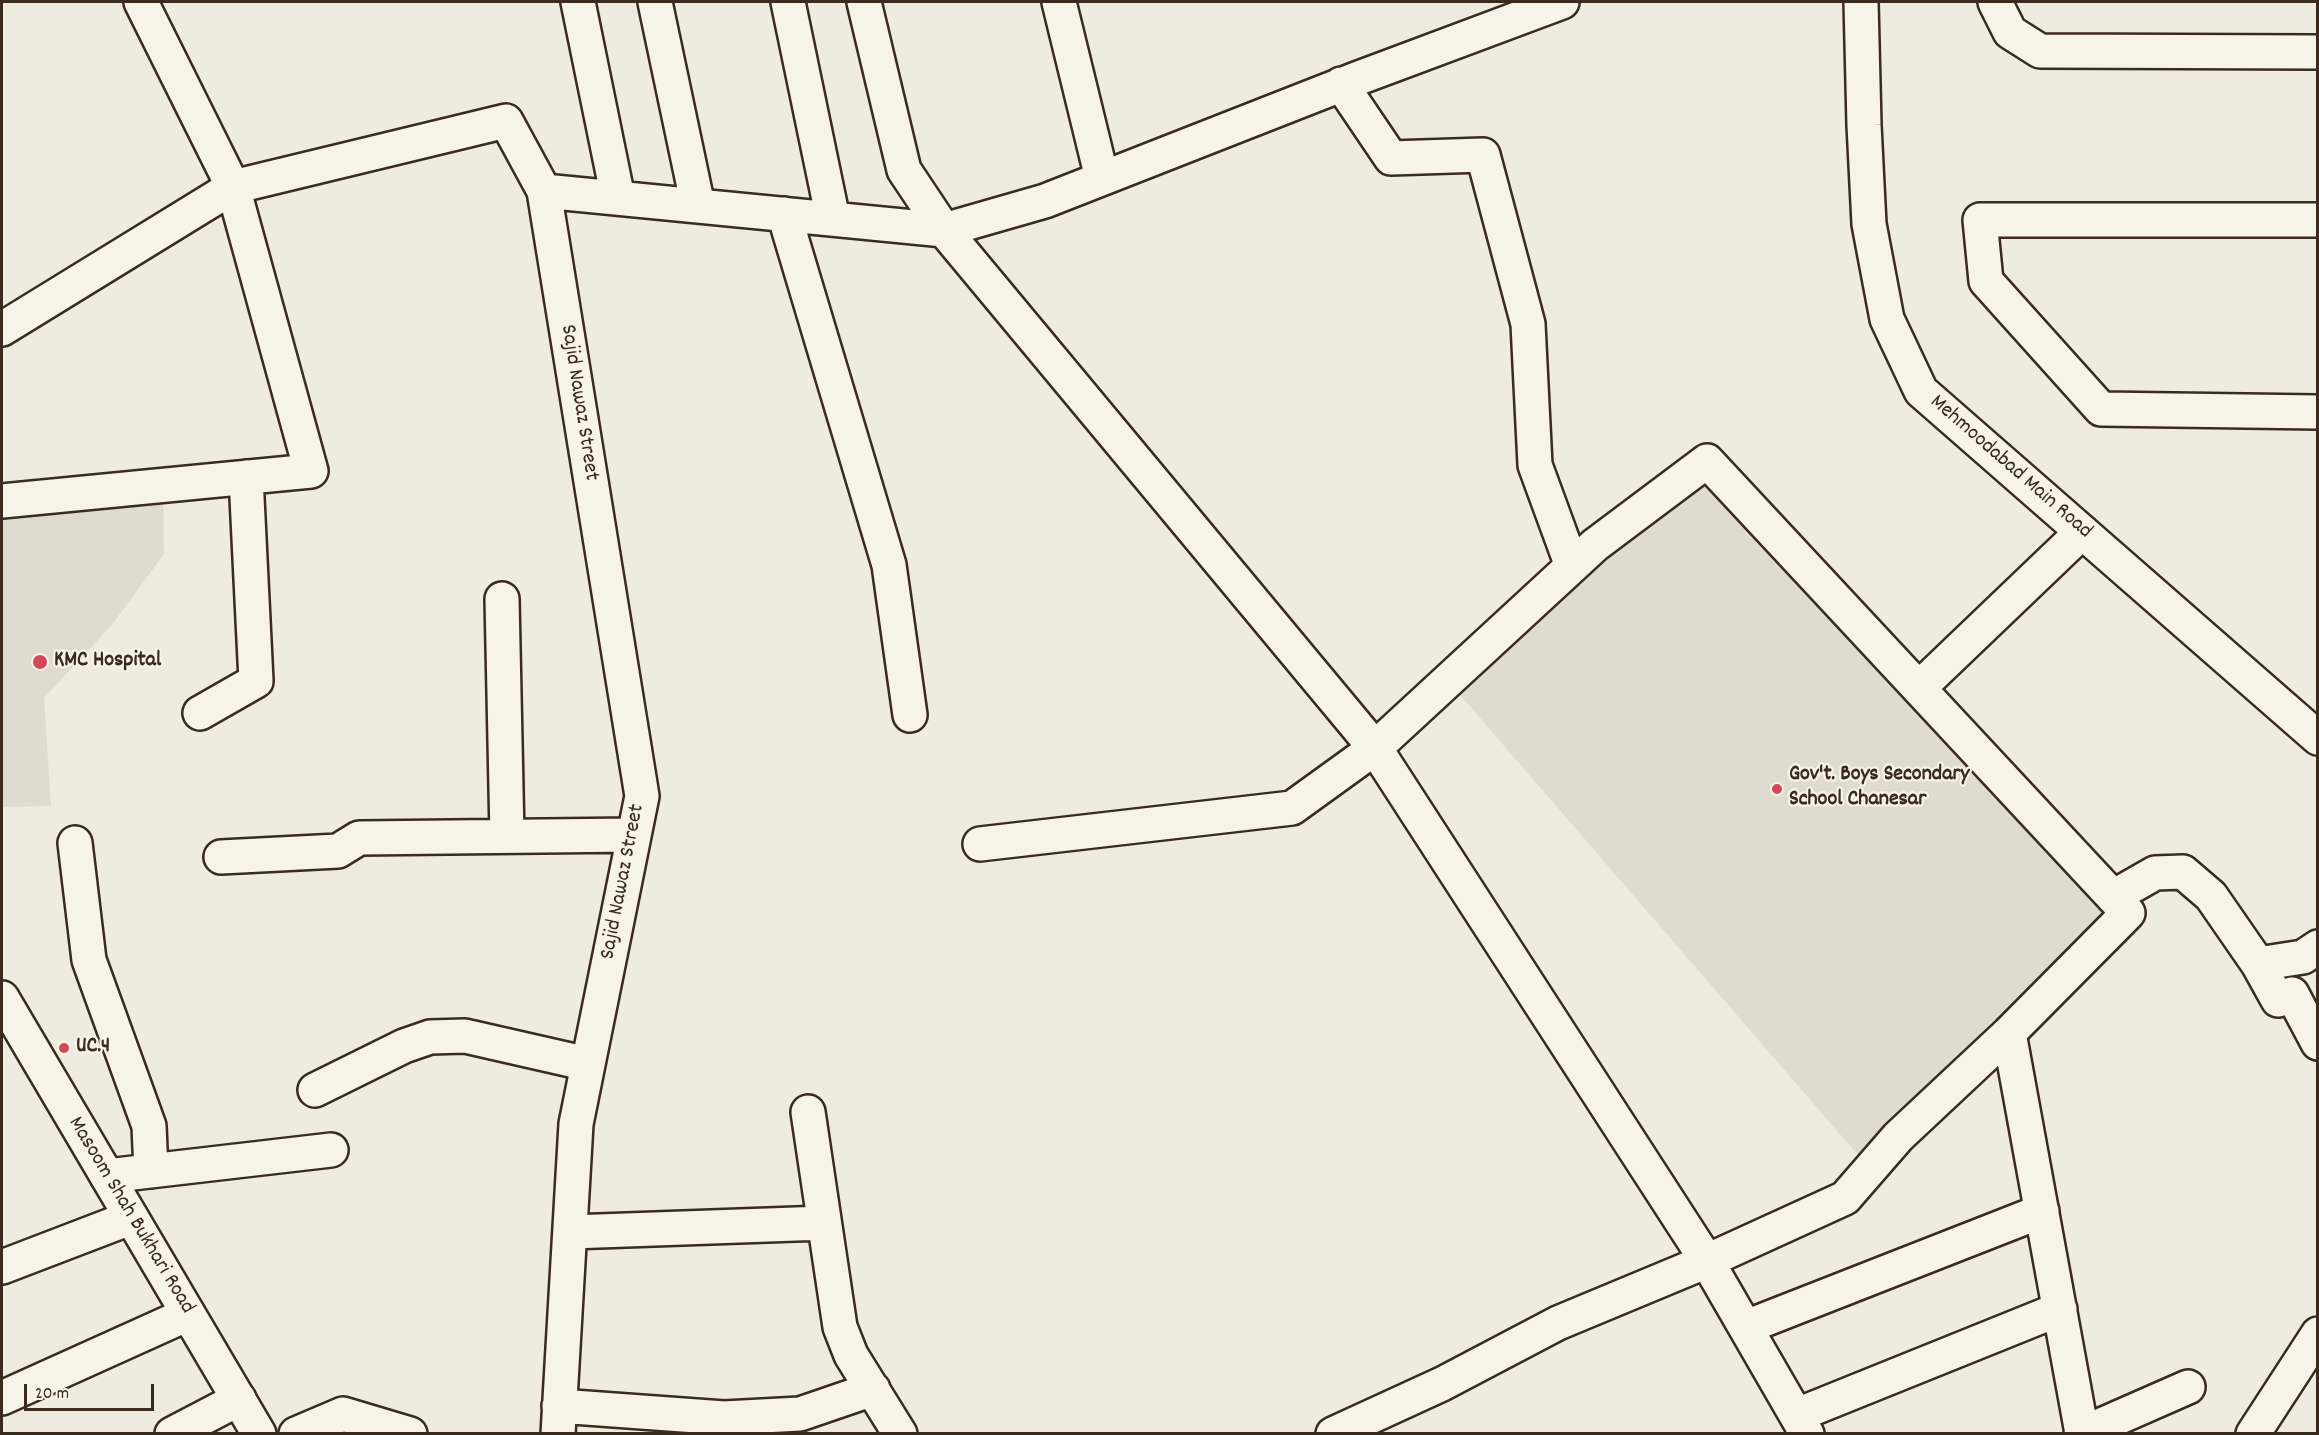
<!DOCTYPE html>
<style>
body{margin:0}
#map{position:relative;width:2319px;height:1435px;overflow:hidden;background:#efebe0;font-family:Dekko,sans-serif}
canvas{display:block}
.frame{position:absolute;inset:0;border:3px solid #3b2a1e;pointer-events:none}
.scale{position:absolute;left:24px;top:1384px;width:130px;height:27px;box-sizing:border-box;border:3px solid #3b2a1e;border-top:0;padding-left:8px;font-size:18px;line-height:21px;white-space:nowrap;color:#3b2a1e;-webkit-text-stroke:4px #f7f3e8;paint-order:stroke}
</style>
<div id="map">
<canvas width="2319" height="1435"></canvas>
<div class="frame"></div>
<div class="scale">20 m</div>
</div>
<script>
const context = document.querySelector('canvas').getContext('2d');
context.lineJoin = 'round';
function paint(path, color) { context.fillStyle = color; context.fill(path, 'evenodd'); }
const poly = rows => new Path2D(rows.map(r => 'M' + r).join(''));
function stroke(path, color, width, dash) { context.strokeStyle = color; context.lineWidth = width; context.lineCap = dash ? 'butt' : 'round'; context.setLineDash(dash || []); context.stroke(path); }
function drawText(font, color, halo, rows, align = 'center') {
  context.font = font + ' Dekko,sans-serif'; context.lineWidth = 4.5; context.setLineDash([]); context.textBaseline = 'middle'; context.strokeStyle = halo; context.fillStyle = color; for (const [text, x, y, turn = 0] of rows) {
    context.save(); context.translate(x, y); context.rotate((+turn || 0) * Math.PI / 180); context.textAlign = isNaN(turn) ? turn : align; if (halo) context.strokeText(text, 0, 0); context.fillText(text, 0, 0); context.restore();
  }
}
const built = poly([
 [1707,461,2128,913,1870,1169,1448,681],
 [163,485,164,554,111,626,44,698,51,806,2,807,2,501]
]);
const minor = poly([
 [578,2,618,198],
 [655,2,698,206],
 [788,2,833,219],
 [864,2,904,170,944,230,1375,748,1707,1261,1807,1434],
 [1059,2,1102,178],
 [1995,2,2010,32,2040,51,2318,52],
 [1341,84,1391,158,1483,155,1528,324,1535,465,1572,566],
 [544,191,642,796,576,1124,558,1434],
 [784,214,889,565,910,715],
 [2318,220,1980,220,1986,281,2101,409,2318,412],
 [2,329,233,187,506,121,544,191,944,230,1045,201,1356,79,1562,2],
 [2,501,311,471,233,187,141,2],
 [502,599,507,836],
 [1919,688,2082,532],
 [200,713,256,681,246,477],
 [75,843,89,960,149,1126,151,1171],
 [980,844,1292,808,1375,748,1595,545,1707,461,2128,913,2009,1033,1898,1137,1845,1198,1707,1261,1558,1323,1442,1384,1333,1434],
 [221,857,338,851,359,838,634,835],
 [2113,897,2155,873,2183,872,2211,896,2258,964,2278,1000,2292,994,2318,1043],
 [2258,964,2303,957,2318,947],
 [2009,1033,2082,1433],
 [315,1090,404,1046,430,1037,465,1036,588,1064],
 [808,1112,840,1327,851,1355,900,1434],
 [107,1176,331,1150],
 [570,1232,824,1223],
 [2,1267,130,1218],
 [1746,1327,2042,1211],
 [2,1398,188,1314],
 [559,1406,724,1418,800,1414,873,1389],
 [1797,1415,2060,1309],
 [172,1434,239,1399],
 [296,1434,343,1414,410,1434],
 [2081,1434,2188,1387],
 [2253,1434,2318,1334]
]);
const tertiary = poly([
 [2,998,259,1434]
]);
const secondary = poly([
 [1861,2,1864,125,1869,224,1887,319,1921,391,2318,738]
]);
const markers = [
 [40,662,8,"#d1495b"],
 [1777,789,6,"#d1495b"],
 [64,1048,6,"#d1495b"]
];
const streetNames = [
 ["Sajid Nawaz Street",578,403,81],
 ["Mehmoodabad Main Road",2010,468,41],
 ["Sajid Nawaz Street",624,882,-79],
 ["Masoom Shah Bukhari Road",130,1216,59]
];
const poiNames = [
 ["KMC Hospital",54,662],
 ["Gov't. Boys Secondary",1789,776],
 ["School Chanesar",1789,801],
 ["UC.4",76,1048]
];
paint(built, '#e0dbd0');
stroke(minor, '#3b2a1e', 38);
stroke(tertiary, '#3b2a1e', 38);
stroke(secondary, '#3b2a1e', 38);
stroke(minor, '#f7f3e8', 33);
stroke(tertiary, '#f7f3e8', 33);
stroke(secondary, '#f7f3e8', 33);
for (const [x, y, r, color] of markers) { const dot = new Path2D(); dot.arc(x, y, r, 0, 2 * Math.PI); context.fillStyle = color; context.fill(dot); stroke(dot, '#f7f3e8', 2); }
drawText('22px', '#3b2a1e', '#f7f3e8', streetNames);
drawText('bold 22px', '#3b2a1e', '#f7f3e8', poiNames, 'left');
</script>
